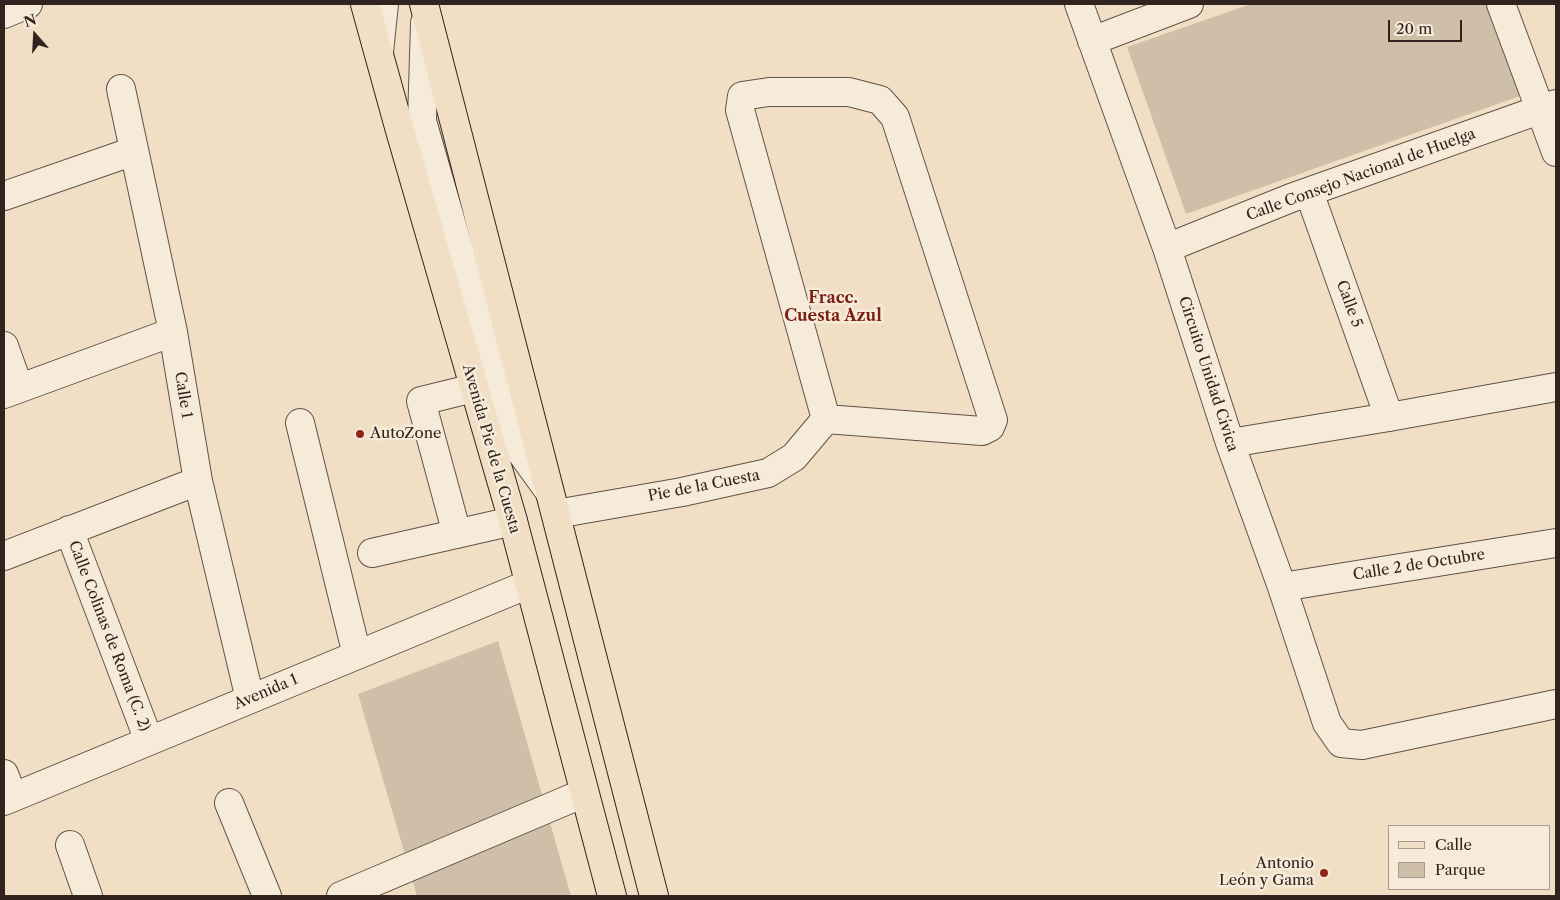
<!DOCTYPE html>
<meta charset="utf-8">
<style>
body{margin:0}
#map{position:relative;width:1560px;height:900px;overflow:hidden;background:#f1dfc5;font-family:"Libre Caslon Text",serif}
canvas{display:block}
.frame{position:absolute;inset:0;border:5px solid #31231d;pointer-events:none}
.legend{position:absolute;left:1388px;top:825px;width:162px;height:65px;box-sizing:border-box;background:#f6ead9;border:1px solid #a79a8e;margin:0;padding:6px 9px;list-style:none;font-size:15px;color:#31231d}
.legend li{display:flex;align-items:center;gap:10px;height:25px}
.legend b{width:25px;border:1px solid #a79a8e}
.north{position:absolute;left:10px;top:10px;width:50px;height:50px;-webkit-text-stroke:4px #f6ead9;paint-order:stroke;rotate:341deg;font-size:14px;font-weight:700;line-height:20px;text-align:center;color:#31231d}
.north::after{content:'';display:block;margin:auto;width:18px;height:22px;background:#31231d;clip-path:polygon(50% 0,100% 100%,50% 72%,0 100%)}
.scale{position:absolute;left:1388px;top:20px;width:74px;height:22px;box-sizing:border-box;border:2px solid #31231d;border-top:0;padding-left:6px;font-size:15px;line-height:18px;white-space:nowrap;color:#31231d;-webkit-text-stroke:4px #f6ead9;paint-order:stroke}
</style>
<div id="map">
<canvas width="1560" height="900"></canvas>
<div class="frame"></div>
<ul class="legend">
<li><b style="height:6px;background:#f1dfc5"></b>Calle</li>
<li><b style="height:14px;background:#d0bfa8"></b>Parque</li>
</ul>
<div class="north">N</div>
<div class="scale">20 m</div>
</div>
<script>
const context = document.querySelector('canvas').getContext('2d');
context.lineJoin = 'round';
function paint(path, color) { context.fillStyle = color; context.fill(path, 'evenodd'); }
const poly = rows => new Path2D(rows.map(r => 'M' + r).join(''));
function stroke(path, color, width, dash) { context.strokeStyle = color; context.lineWidth = width; context.lineCap = dash ? 'butt' : 'round'; context.setLineDash(dash || []); context.stroke(path); }
function drawText(font, color, halo, rows, align = 'center') {
  context.font = font + ' "Libre Caslon Text",serif'; context.lineWidth = 5; context.setLineDash([]); context.textBaseline = 'middle'; context.strokeStyle = halo; context.fillStyle = color; for (const [text, x, y, turn = 0] of rows) {
    context.save(); context.translate(x, y); context.rotate((+turn || 0) * Math.PI / 180); context.textAlign = isNaN(turn) ? turn : align; if (halo) context.strokeText(text, 0, 0); context.fillText(text, 0, 0); context.restore();
  }
}
const green = poly([
 [1251,4,1490,4,1523,95,1186,214,1127,47],
 [498,641,571,896,417,896,358,694]
]);
const minor = poly([
 [1079,4,1167,248,1230,443,1282,587,1327,723,1341,743,1362,745,1556,704],
 [1501,4,1556,152],
 [4,14,28,4],
 [425,23,422,121,515,444,549,491],
 [1092,41,1189,4],
 [379,52,384,4],
 [121,89,173,332,198,481,250,699],
 [769,92,849,92,880,100,895,117,993,420,990,427,982,431,826,419,740,110,742,96,769,92],
 [1309,192,1389,417],
 [4,196,134,151],
 [1167,248,1291,198,1556,104],
 [4,346,19,388],
 [4,394,173,332],
 [300,423,357,655],
 [1230,443,1389,417,1556,387],
 [556,514,682,492,768,473,794,457,826,419],
 [69,530,149,741],
 [457,534,421,401,474,388],
 [372,553,513,521],
 [4,556,198,481],
 [1282,587,1556,543],
 [4,774,13,797],
 [4,801,529,584],
 [229,803,267,896],
 [70,845,88,896],
 [341,896,584,793]
]);
const major = poly([
 [365,4,399,127,513,521,612,896],
 [424,4,654,896]
]);
const markers = [
 [360,434,5,"#8f2418"],
 [1324,873,5,"#8f2418"]
];
const streetNames = [
 ["Calle Consejo Nacional de Huelga",1361,175,-20],
 ["Calle 5",1349,304,70],
 ["Circuito Unidad Cívica",1208,374,72],
 ["Calle 1",183,395,81],
 ["Avenida Pie de la Cuesta",491,449,74],
 ["Pie de la Cuesta",704,486,-11],
 ["Calle 2 de Octubre",1419,565,-9],
 ["Calle Colinas de Roma (C. 2)",109,636,69],
 ["Avenida 1",266,692,-23]
];
const poiNames = [
 ["AutoZone",370,434],
 ["Antonio",1314,864,"right"],
 ["León y Gama",1314,881,"right"]
];
const neighbourhoodNames = [
 ["Fracc.",833,298],
 ["Cuesta Azul",833,316]
];
paint(green, '#d0bfa8');
stroke(minor, '#615247', 30);
stroke(major, '#31231d', 30);
stroke(minor, '#f6ead9', 28);
stroke(major, '#f1dfc5', 28);
for (const [x, y, r, color] of markers) { const dot = new Path2D(); dot.arc(x, y, r, 0, 2 * Math.PI); context.fillStyle = color; context.fill(dot); stroke(dot, '#f6ead9', 2); }
drawText('15px', '#31231d', '#f6ead9', streetNames);
drawText('15px', '#31231d', '#f6ead9', poiNames, 'left');
drawText('bold 16px', '#7a1f14', '#f6ead9', neighbourhoodNames);
</script>
